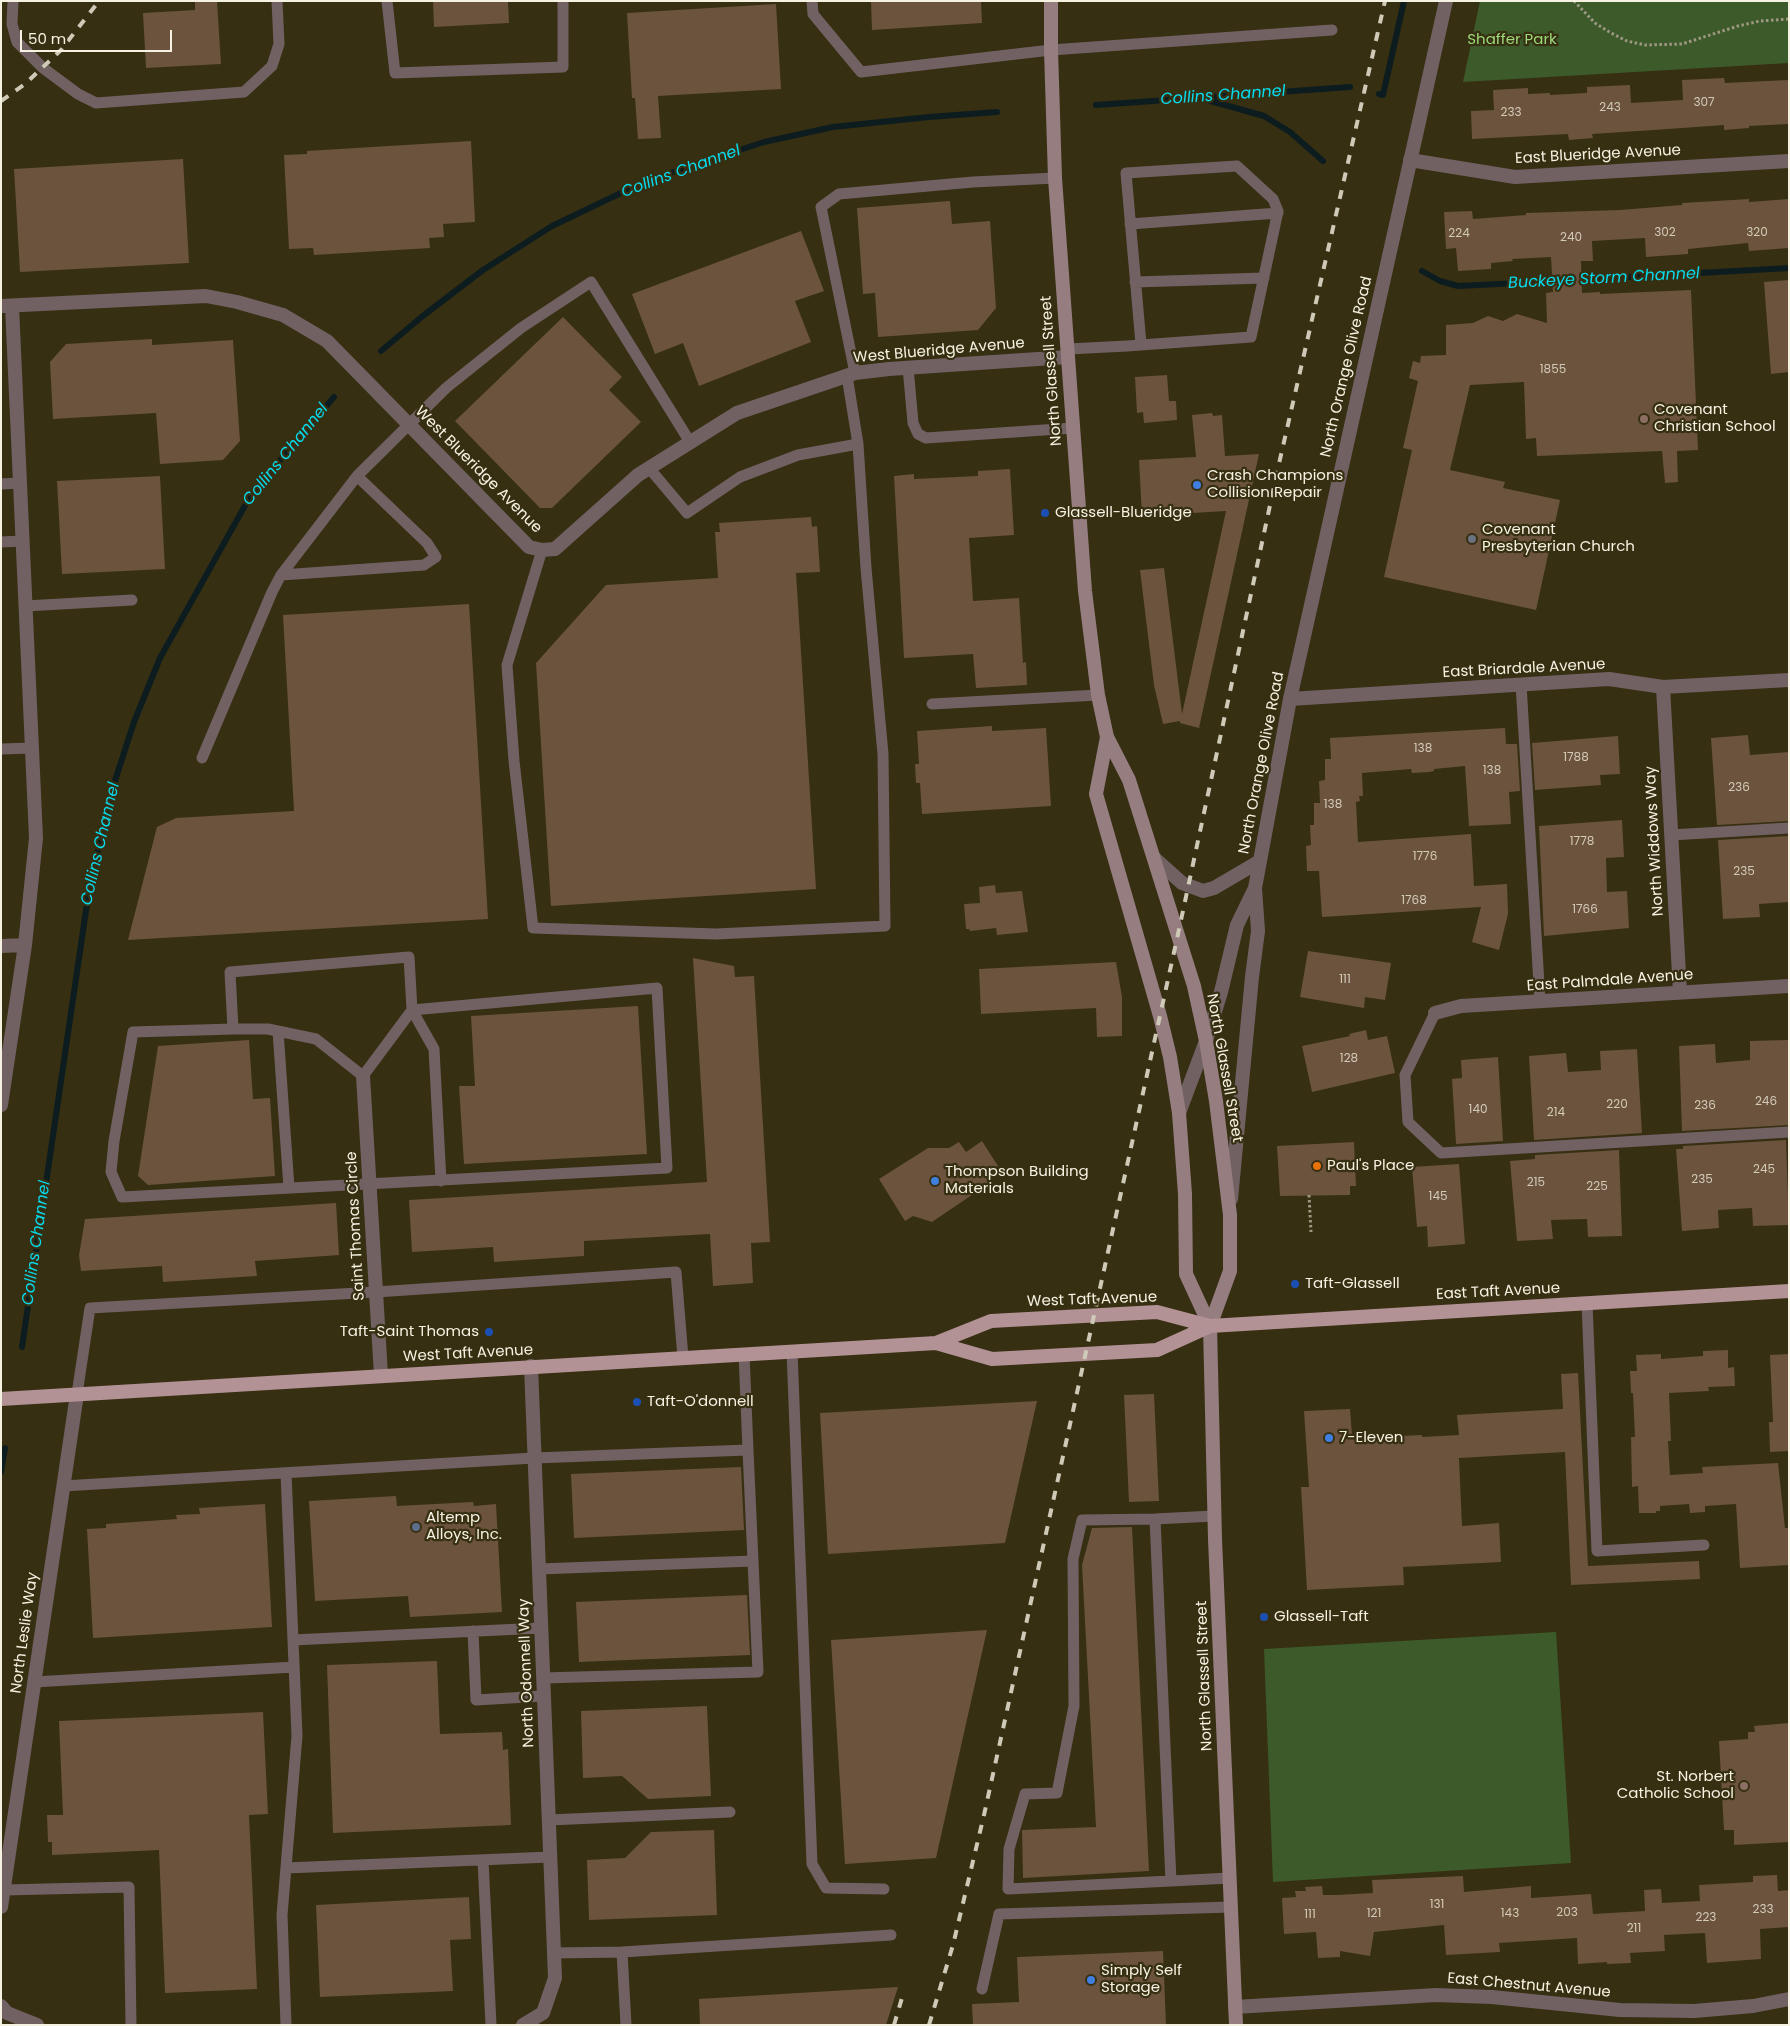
<!DOCTYPE html>
<style>
body{margin:0}
#map{position:relative;width:1790px;height:2026px;overflow:hidden;background:#362f12;font-family:Poppins,sans-serif}
canvas{display:block}
.frame{position:absolute;inset:0;border:2px solid #f6f2e1;pointer-events:none}
.scale{position:absolute;left:20px;top:30px;width:152px;height:22px;box-sizing:border-box;border:2px solid #f6f2e1;border-top:0;padding-left:6px;font-size:15px;line-height:18px;white-space:nowrap;color:#f6f2e1;-webkit-text-stroke:4px #362f12;paint-order:stroke}
</style>
<div id="map">
<canvas width="1790" height="2026"></canvas>
<div class="frame"></div>
<div class="scale">50 m</div>
</div>
<script>
const context = document.querySelector('canvas').getContext('2d');
context.lineJoin = 'round';
function paint(path, color) { context.fillStyle = color; context.fill(path, 'evenodd'); }
const poly = rows => new Path2D(rows.map(r => 'M' + r).join(''));
function stroke(path, color, width, dash) { context.strokeStyle = color; context.lineWidth = width; context.lineCap = dash ? 'butt' : 'round'; context.setLineDash(dash || []); context.stroke(path); }
function drawText(font, color, halo, rows, align = 'center') {
  context.font = font + ' Poppins,sans-serif'; context.lineWidth = 4.5; context.setLineDash([]); context.textBaseline = 'middle'; context.strokeStyle = halo; context.fillStyle = color; for (const [text, x, y, turn = 0] of rows) {
    context.save(); context.translate(x, y); context.rotate((+turn || 0) * Math.PI / 180); context.textAlign = isNaN(turn) ? turn : align; if (halo) context.strokeText(text, 0, 0); context.fillText(text, 0, 0); context.restore();
  }
}
const green = poly([
 [1480,1,1789,1,1789,63,1463,82],
 [1556,1632,1571,1863,1273,1882,1264,1649]
]);
const stream = poly([
 [1379,94,1383,95,1404,1],
 [1207,100,1264,116,1290,132,1323,161],
 [1096,105,1350,87],
 [1422,271,1440,281,1458,286,1560,281],
 [1573,280,1789,268],
 [381,351,424,315,483,270,552,226,646,181,764,142,833,127,929,117,997,112],
 [22,1347,89,890,112,790,134,722,160,658,252,493,334,397],
 [1,1472,5,1448]
]);
const building = poly([
 [195,1,217,1,221,64,146,68,143,13,195,10],
 [433,1,508,1,509,23,434,27],
 [871,1,981,1,982,23,872,30],
 [776,4,781,89,658,96,661,138,638,139,635,98,632,98,627,13],
 [1724,78,1725,83,1789,80,1789,124,1749,126,1749,128,1724,130,1724,125,1654,130,1592,134,1593,138,1569,140,1568,134,1472,139,1471,111,1494,110,1493,90,1528,88,1528,94,1550,93,1550,95,1587,93,1587,87,1630,85,1631,103,1683,100,1682,80],
 [471,141,475,222,443,224,444,237,429,238,430,248,314,255,313,248,289,249,284,155,307,154,307,151],
 [183,159,189,263,20,272,14,169],
 [1749,199,1749,202,1789,199,1789,248,1749,251,1748,243,1688,249,1688,254,1646,257,1645,238,1592,241,1593,261,1581,261,1582,293,1600,292,1600,294,1691,290,1698,450,1677,451,1678,482,1665,483,1662,451,1537,456,1536,438,1526,439,1524,382,1470,385,1450,470,1505,482,1503,488,1560,500,1536,610,1384,577,1412,450,1403,448,1418,381,1409,378,1413,361,1420,363,1421,356,1446,355,1446,325,1473,323,1488,316,1503,321,1517,314,1547,323,1546,293,1553,292,1551,257,1512,259,1513,261,1491,263,1491,269,1458,271,1456,248,1446,249,1444,212,1472,211,1473,219,1526,215,1526,213,1620,210,1682,205,1682,203],
 [950,201,952,224,990,221,996,308,978,330,878,337,875,293,863,294,857,208],
 [801,231,824,291,795,301,811,342,699,386,683,343,655,354,632,294],
 [1789,280,1789,372,1771,374,1764,282],
 [563,317,622,377,609,390,641,422,552,508,540,508,455,421],
 [152,339,152,345,233,340,240,441,223,460,160,464,156,413,53,419,50,362,66,344],
 [1167,375,1169,401,1176,401,1177,420,1144,423,1143,412,1137,413,1135,377],
 [1212,413,1213,416,1222,415,1225,456,1259,454,1199,728,1180,723,1180,721,1163,724,1154,685,1140,570,1164,568,1182,714,1226,511,1142,516,1139,460,1196,457,1192,415],
 [1010,469,1014,535,969,538,973,601,1019,598,1023,663,1026,662,1027,685,976,688,973,654,904,658,894,476,914,474,914,479,978,476,978,471],
 [160,476,165,569,62,574,57,481],
 [811,517,812,527,817,526,820,572,796,573,816,889,551,906,536,663,606,585,718,578,715,532,720,532,719,523],
 [469,604,488,919,128,940,157,827,176,818,294,811,283,615],
 [992,726,992,731,1046,728,1051,806,922,814,920,783,916,783,915,764,919,764,917,731],
 [1505,728,1506,744,1517,744,1520,791,1509,792,1511,824,1469,826,1465,766,1434,769,1434,771,1429,772,1412,773,1411,769,1362,773,1363,796,1359,796,1360,801,1356,802,1358,842,1471,834,1474,886,1507,884,1508,914,1499,950,1472,942,1481,907,1322,917,1319,871,1307,871,1306,846,1311,845,1310,825,1314,825,1314,803,1320,803,1319,781,1325,780,1325,759,1331,759,1330,738],
 [1748,735,1750,755,1789,752,1789,821,1717,825,1711,738],
 [1618,736,1620,774,1600,775,1601,785,1535,790,1532,743],
 [1622,820,1624,857,1606,858,1607,892,1627,891,1629,928,1544,936,1539,826],
 [1789,836,1789,902,1759,904,1760,917,1723,919,1718,840],
 [995,885,996,893,1022,891,1028,932,997,935,996,928,970,931,969,929,966,929,964,904,980,903,979,887],
 [1308,951,1391,963,1385,1000,1365,997,1364,1008,1300,997],
 [693,958,734,966,735,977,754,976,770,1242,751,1243,753,1283,713,1286,710,1234,584,1241,584,1256,494,1262,493,1247,412,1252,409,1200,707,1182],
 [1116,962,1122,997,1122,1036,1097,1037,1096,1008,981,1014,979,969],
 [638,1006,647,1154,464,1164,459,1086,475,1086,471,1016],
 [1366,1030,1368,1040,1387,1036,1395,1073,1312,1092,1302,1046,1350,1036,1349,1034],
 [249,1040,253,1099,270,1098,275,1176,148,1185,138,1176,158,1046],
 [1788,1040,1789,1125,1682,1131,1679,1046,1715,1044,1716,1063,1750,1060,1750,1041],
 [1637,1049,1642,1133,1534,1140,1529,1056,1566,1053,1568,1072,1601,1070,1600,1051],
 [1498,1057,1503,1141,1456,1144,1452,1079,1462,1078,1461,1060],
 [1786,1140,1789,1225,1753,1226,1752,1208,1718,1210,1719,1228,1682,1231,1676,1149,1683,1149,1683,1146],
 [982,1141,998,1166,994,1168,991,1182,932,1222,913,1216,905,1221,879,1179,928,1148,949,1148,959,1142,966,1152],
 [1354,1142,1356,1186,1350,1186,1350,1195,1280,1196,1277,1146],
 [1619,1150,1622,1236,1588,1237,1587,1219,1551,1220,1553,1239,1517,1241,1510,1161,1535,1159,1535,1155],
 [1459,1164,1465,1244,1428,1247,1427,1226,1417,1227,1412,1167],
 [336,1203,339,1255,255,1261,257,1276,163,1282,162,1266,81,1271,79,1255,85,1219],
 [1728,1350,1728,1368,1734,1367,1735,1386,1708,1387,1709,1391,1669,1393,1671,1441,1668,1441,1670,1475,1703,1473,1702,1467,1778,1463,1785,1528,1789,1528,1789,1565,1740,1568,1736,1504,1705,1506,1705,1512,1690,1513,1689,1504,1660,1506,1660,1511,1656,1511,1656,1513,1639,1513,1638,1486,1632,1487,1631,1437,1635,1437,1633,1393,1631,1393,1630,1371,1637,1371,1636,1355,1661,1354,1661,1359,1703,1356,1703,1351],
 [1789,1354,1789,1451,1770,1452,1769,1422,1773,1422,1770,1355],
 [1578,1373,1588,1566,1699,1561,1700,1579,1571,1585,1565,1452,1459,1458,1462,1526,1499,1523,1501,1562,1403,1567,1404,1585,1307,1590,1301,1487,1309,1487,1304,1411,1350,1409,1352,1435,1361,1434,1361,1438,1422,1435,1422,1437,1459,1435,1457,1415,1563,1409,1561,1374],
 [1154,1394,1159,1501,1129,1502,1124,1395],
 [1037,1401,1005,1543,828,1554,820,1413],
 [741,1467,744,1530,574,1538,571,1474],
 [396,1496,397,1506,473,1502,474,1506,496,1504,502,1612,410,1617,408,1596,315,1601,309,1501],
 [265,1504,272,1627,93,1638,87,1529,106,1528,106,1524,177,1519,176,1515,200,1514,199,1508],
 [1132,1527,1149,1871,1023,1878,1022,1830,1096,1827,1082,1565,1092,1528],
 [747,1595,750,1655,579,1662,576,1602],
 [987,1630,936,1858,845,1864,831,1640],
 [437,1661,440,1734,502,1732,503,1750,508,1749,511,1825,333,1833,327,1665],
 [707,1706,711,1796,648,1799,622,1776,583,1778,581,1711],
 [263,1712,268,1814,249,1815,257,1989,165,1993,159,1850,52,1855,52,1842,48,1842,47,1815,63,1815,59,1721],
 [1789,1723,1789,1842,1734,1845,1734,1830,1724,1830,1719,1741,1748,1739,1748,1732,1755,1732,1754,1726],
 [714,1830,717,1915,589,1920,587,1860,625,1858,651,1832],
 [1777,1875,1778,1891,1789,1890,1789,1927,1760,1929,1761,1959,1707,1963,1705,1933,1664,1935,1665,1951,1630,1953,1631,1963,1607,1964,1607,1962,1578,1964,1577,1938,1499,1943,1500,1952,1446,1955,1444,1925,1374,1932,1370,1956,1340,1951,1340,1957,1318,1958,1316,1932,1284,1934,1282,1898,1296,1897,1295,1891,1306,1891,1305,1887,1322,1886,1323,1895,1336,1895,1373,1893,1372,1880,1463,1876,1464,1892,1531,1886,1531,1898,1591,1894,1593,1914,1645,1911,1644,1890,1661,1889,1662,1903,1700,1901,1699,1885,1753,1882,1753,1876],
 [469,1897,471,1939,450,1940,453,1991,320,1997,316,1905],
 [1163,1951,1166,2025,973,2025,972,2004,1019,2002,1017,1957],
 [898,1987,886,2025,700,2025,699,1999]
]);
const path = poly([
 [1574,1,1595,23,1611,33,1627,41,1645,45,1682,44,1738,26,1760,21,1789,19],
 [1309,1195,1311,1232]
]);
const service = poly([
 [13,1,12,24,17,42,43,68,78,94,96,103,244,92,272,66,279,44,277,1],
 [387,1,395,73,563,67,563,1],
 [812,1,813,14,861,72,1051,50,1332,30],
 [1130,224,1278,213],
 [1135,282,1264,278],
 [1068,349,1127,346,1251,337,1278,211,1273,199,1237,166,1126,173,1141,344],
 [908,367,913,423,918,434,926,438,1073,428],
 [855,373,821,207,839,194,973,182,1055,178],
 [649,468,687,513,740,477,798,455,858,444,847,376],
 [1,484,20,483],
 [1,542,23,541],
 [542,550,507,665,514,761,533,928,716,934,885,926,883,754,866,568,858,444],
 [281,575,357,476],
 [25,606,132,600],
 [1521,684,1540,1001],
 [932,704,1098,695],
 [1,749,32,748],
 [202,758,272,592,281,575,424,565,436,557,427,543,357,476,446,388,521,328,591,282,690,442],
 [1671,835,1789,828],
 [409,957,412,1010,657,988,667,1168,122,1197,111,1172,114,1141,133,1032,233,1029,230,972,409,957],
 [1435,1013,1405,1075,1408,1122,1441,1153,1789,1132],
 [233,1029,268,1029,316,1039,363,1076,412,1010,434,1049,441,1181],
 [278,1031,289,1188],
 [1587,1303,1597,1551,1704,1545],
 [792,1351,812,1864,826,1888,884,1889],
 [744,1354,748,1450],
 [77,1394,90,1308,376,1292,676,1272,683,1358],
 [286,1473,297,1736,282,1915,286,2025],
 [63,1486,534,1458,748,1450,758,1672,543,1678],
 [1214,1516,1155,1519,1171,1881,1230,1878],
 [1155,1519,1082,1520,1073,1559,1074,1706,1057,1793,1025,1794,1009,1849,1008,1889,1171,1881],
 [539,1569,753,1561],
 [473,1631,476,1700,544,1696],
 [293,1640,541,1628],
 [34,1682,294,1667],
 [549,1820,730,1812],
 [483,1860,491,2025],
 [286,1868,550,1857],
 [4,1890,129,1887,131,2025],
 [622,1952,891,1935],
 [554,1953,622,1952,626,2025],
 [982,1989,999,1914,1231,1907]
]);
const minor = poly([
 [1410,160,1515,177,1789,161],
 [1,306,206,296,237,302,283,315,327,341,529,547,542,550,555,549,638,475,737,413,855,373,889,369,1068,357],
 [1663,687,1680,992],
 [1290,699,1609,679,1663,687,1789,680],
 [1,946,25,945],
 [1435,1013,1461,1006,1789,986],
 [363,1076,381,1375],
 [1,1105,25,945,36,838,12,306],
 [1,1907,77,1394],
 [1,2006,7,2013,37,2025],
 [1235,2007,1436,1995,1492,1997,1620,2010,1694,2011,1753,2006,1789,1999],
 [523,2025,543,2013,555,1978,531,1366]
]);
const tertiary = poly([
 [1154,858,1182,883,1203,891,1214,888,1260,861],
 [1179,1113,1206,1041,1221,992,1237,925,1255,888],
 [1231,1199,1252,977,1258,931,1255,888,1290,699,1446,1]
]);
const secondary = poly([
 [1051,1,1051,50,1055,178,1085,591,1098,695,1107,737,1129,780,1194,986,1206,1041,1216,1101,1230,1215,1230,1271,1210,1326,1215,1539,1236,2025],
 [1107,737,1096,794,1160,1016,1170,1057,1179,1113,1185,1194,1186,1274,1210,1326]
]);
const primary = poly([
 [936,1343,991,1321,1157,1312,1210,1326,1789,1291],
 [1,1399,936,1343,992,1359,1157,1350,1210,1326]
]);
const rail = poly([
 [1,101,25,84,61,50,99,1],
 [894,2025,904,1991],
 [929,2025,953,1945,984,1815,1178,934,1278,468,1385,1]
]);
const markers = [
 [1644,419,5,"#8d6e63"],
 [1197,485,5,"#3f7fe0"],
 [1045,513,5,"#1a4fb4"],
 [1472,539,5,"#6b7280"],
 [1317,1166,5,"#e8710a"],
 [935,1181,5,"#3f7fe0"],
 [1295,1284,5,"#1a4fb4"],
 [489,1332,5,"#1a4fb4"],
 [637,1402,5,"#1a4fb4"],
 [1329,1438,5,"#3f7fe0"],
 [416,1527,5,"#5c6f8a"],
 [1264,1617,5,"#1a4fb4"],
 [1744,1786,5,"#8d6e63"],
 [1091,1980,5,"#3f7fe0"]
];
const numberNames = [
 ["307",1704,103],
 ["243",1610,108],
 ["233",1511,113],
 ["302",1665,233],
 ["320",1757,233],
 ["224",1459,234],
 ["240",1571,238],
 ["1855",1553,370],
 ["138",1423,749],
 ["1788",1576,758],
 ["138",1492,771],
 ["236",1739,788],
 ["138",1333,805],
 ["1778",1582,842],
 ["1776",1425,857],
 ["235",1744,872],
 ["1768",1414,901],
 ["1766",1585,910],
 ["111",1345,980],
 ["128",1349,1059],
 ["246",1766,1102],
 ["220",1617,1105],
 ["236",1705,1106],
 ["140",1478,1110],
 ["214",1556,1113],
 ["245",1764,1170],
 ["235",1702,1180],
 ["215",1536,1183],
 ["225",1597,1187],
 ["145",1438,1197],
 ["131",1437,1905],
 ["233",1763,1910],
 ["203",1567,1913],
 ["121",1374,1914],
 ["143",1510,1914],
 ["111",1310,1915],
 ["223",1706,1918],
 ["211",1634,1929]
];
const parkNames = [
 ["Shaffer Park",1512,40]
];
const streetNames = [
 ["East Blueridge Avenue",1598,155,-3],
 ["West Blueridge Avenue",939,351,-5],
 ["North Orange Olive Road",1347,367,-77],
 ["North Glassell Street",1052,371,-94],
 ["West Blueridge Avenue",478,470,45],
 ["East Briardale Avenue",1524,669,-3],
 ["North Orange Olive Road",1262,763,-79],
 ["North Widdows Way",1655,841,-93],
 ["East Palmdale Avenue",1610,981,-4],
 ["North Glassell Street",1224,1068,80],
 ["Saint Thomas Circle",356,1226,-93],
 ["East Taft Avenue",1498,1292,-3],
 ["West Taft Avenue",1092,1300,-2],
 ["West Taft Avenue",468,1354,-3],
 ["North Leslie Way",25,1633,-82],
 ["North Odonnell Way",527,1673,-92],
 ["North Glassell Street",1205,1676,-92],
 ["East Chestnut Avenue",1529,1986,5]
];
const poiNames = [
 ["Covenant",1654,410],
 ["Christian School",1654,427],
 ["Crash Champions",1207,476],
 ["Collision Repair",1207,493],
 ["Glassell-Blueridge",1055,513],
 ["Covenant",1482,530],
 ["Presbyterian Church",1482,547],
 ["Paul's Place",1327,1166],
 ["Thompson Building",945,1172],
 ["Materials",945,1189],
 ["Taft-Glassell",1305,1284],
 ["Taft-Saint Thomas",479,1332,"right"],
 ["Taft-O'donnell",647,1402],
 ["7-Eleven",1339,1438],
 ["Altemp",426,1518],
 ["Alloys, Inc.",426,1535],
 ["Glassell-Taft",1274,1617],
 ["St. Norbert",1734,1777,"right"],
 ["Catholic School",1734,1794,"right"],
 ["Simply Self",1101,1971],
 ["Storage",1101,1988]
];
const waterNames = [
 ["Collins Channel",1223,96,-4],
 ["Collins Channel",681,172,-20],
 ["Buckeye Storm Channel",1604,279,-3],
 ["Collins Channel",286,455,-51],
 ["Collins Channel",101,844,-77],
 ["Collins Channel",37,1243,-82]
];
paint(green, '#3d5a2b');
stroke(stream, '#0d1d1f', 6);
paint(building, '#6b533d');
stroke(path, '#9e9882', 3, [2.5, 2.5]);
stroke(service, '#726163', 11);
stroke(minor, '#726163', 14);
stroke(tertiary, '#726163', 14);
stroke(secondary, '#967d80', 14);
stroke(primary, '#b39296', 14);
stroke(rail, '#cfcab7', 4, [9, 9]);
for (const [x, y, r, color] of markers) { const dot = new Path2D(); dot.arc(x, y, r, 0, 2 * Math.PI); context.fillStyle = color; context.fill(dot); stroke(dot, '#362f12', 2); }
drawText('12px', '#d3cab8', null, numberNames);
drawText('15px', '#9dd879', '#362f12', parkNames);
drawText('15px', '#f6f2e1', '#362f12', streetNames);
drawText('15px', '#f6f2e1', '#362f12', poiNames, 'left');
drawText('italic 16px', '#06dcef', '#362f12', waterNames);
</script>
